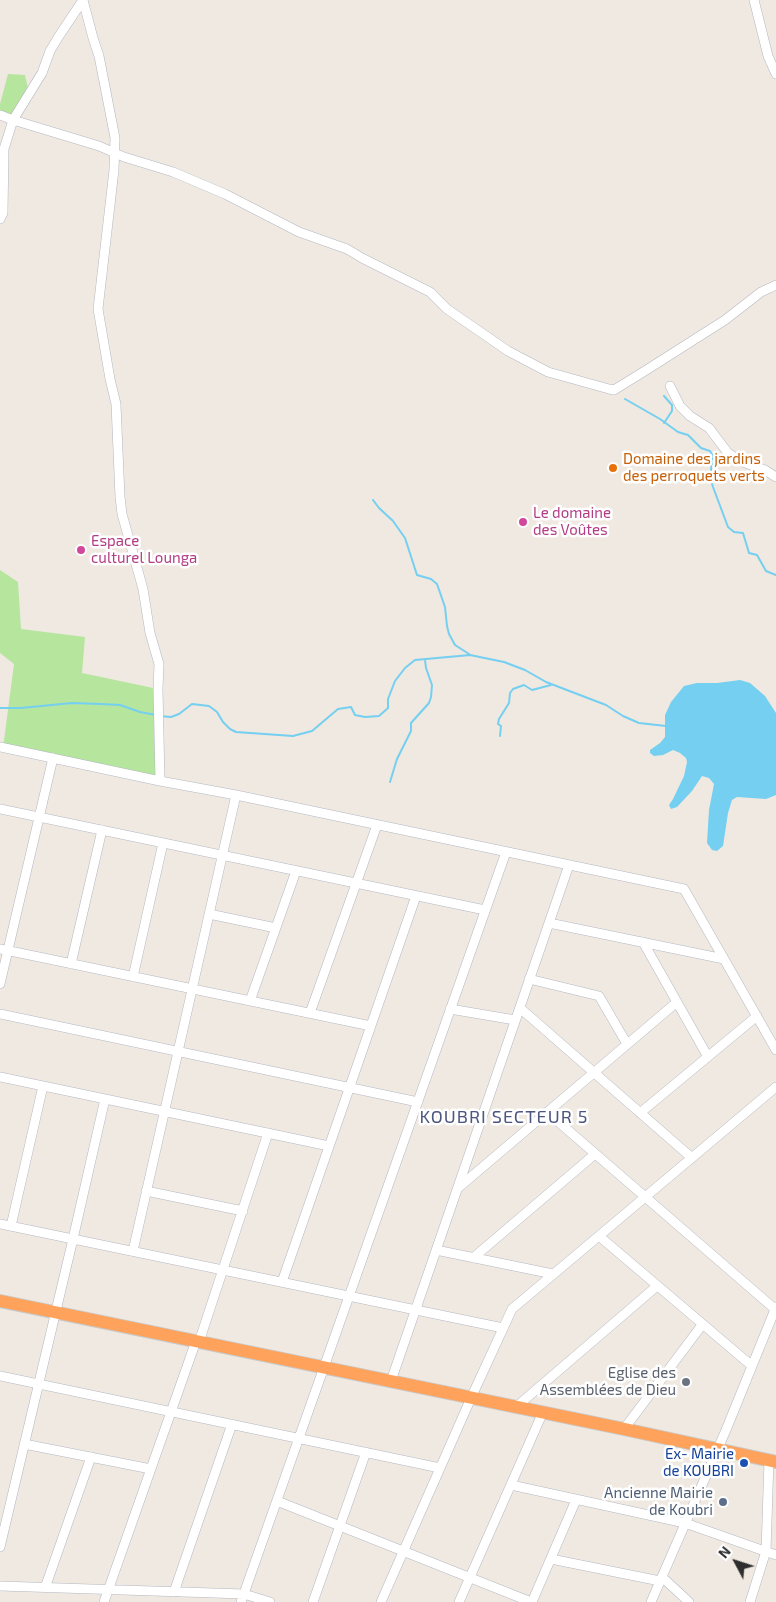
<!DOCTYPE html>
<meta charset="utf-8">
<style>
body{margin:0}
#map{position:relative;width:776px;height:1602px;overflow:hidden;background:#efe9e1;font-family:"Exo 2",sans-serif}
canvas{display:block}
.north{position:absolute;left:711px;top:1537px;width:50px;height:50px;-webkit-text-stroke:4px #fff;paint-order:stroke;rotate:310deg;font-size:14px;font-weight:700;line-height:20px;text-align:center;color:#2e2e2e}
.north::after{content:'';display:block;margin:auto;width:18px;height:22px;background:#2e2e2e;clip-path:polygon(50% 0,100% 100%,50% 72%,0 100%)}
</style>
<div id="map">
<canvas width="776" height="1602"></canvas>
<div class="north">N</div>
</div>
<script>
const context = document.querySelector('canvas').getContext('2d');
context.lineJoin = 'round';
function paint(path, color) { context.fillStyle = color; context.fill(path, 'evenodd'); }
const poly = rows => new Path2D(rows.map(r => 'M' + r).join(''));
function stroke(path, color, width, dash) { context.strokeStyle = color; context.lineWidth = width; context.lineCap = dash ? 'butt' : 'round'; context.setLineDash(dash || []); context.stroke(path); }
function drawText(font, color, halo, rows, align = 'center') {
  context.font = font + ' "Exo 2",sans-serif'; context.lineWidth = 5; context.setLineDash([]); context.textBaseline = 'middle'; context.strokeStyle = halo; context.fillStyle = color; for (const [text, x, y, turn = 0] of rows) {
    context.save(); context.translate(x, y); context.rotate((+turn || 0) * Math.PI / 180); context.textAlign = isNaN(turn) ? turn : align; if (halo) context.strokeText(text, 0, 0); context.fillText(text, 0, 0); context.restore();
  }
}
const green = poly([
 [8,74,25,75,28,89,12,116,0,112,0,104],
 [0,570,18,582,21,629,85,637,82,673,158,689,160,781,3,748,14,664,0,653]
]);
const water = poly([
 [740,680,750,683,765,696,776,713,776,795,766,799,737,797,732,800,728,813,723,846,717,851,712,850,707,843,709,810,714,784,709,778,702,776,692,791,677,807,671,809,669,805,673,799,684,776,687,762,686,758,680,753,673,750,663,755,654,756,650,753,650,750,660,743,665,737,665,715,671,702,684,686,697,683,717,683]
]);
const stream = poly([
 [625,399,660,419,678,432,688,435,701,448,710,451,713,456,710,477,713,487,728,527,734,532,743,533,749,553,757,555,766,571,776,575],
 [664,423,672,411,672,405,664,396],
 [373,500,379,508,393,521,405,538,417,575,431,579,437,584,445,607,447,626,449,634,455,645,469,654],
 [0,708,21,708,72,703,101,704,120,705,140,712,156,715],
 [160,716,171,717,179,714,192,704,209,706,217,712,223,722,230,729,236,732,293,736,312,731,338,709,351,707,355,715,365,717,379,716,388,708,388,699,395,681,405,668,415,660,470,655,504,662,525,670,546,682,606,705,623,716,639,723,666,726],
 [500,736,501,726,498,724,499,719,509,703,510,693,513,689,524,685,532,690,551,685],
 [390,782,397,759,411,731,411,723,429,703,431,697,432,685,426,668,425,660]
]);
const minor = poly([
 [83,0,93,38,99,56,115,138,114,170,98,309,110,379,116,404,120,497,122,514,143,589,150,633,159,664,158,689,160,781],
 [754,0,768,56,776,74],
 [0,115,13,120,99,146,124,157,173,172,225,194,299,232,347,249,362,258,430,292,447,309,508,351,548,372,609,389,614,390,648,369,725,320,761,292,776,285],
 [0,219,3,213,4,149,13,120,42,73,50,51,59,36,83,0],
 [670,386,680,406,690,416,709,428,728,453,740,461,765,470,776,477],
 [0,747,160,781,236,795,684,889,776,1050],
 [0,809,485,910],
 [209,914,276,928],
 [549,923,724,959],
 [643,942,708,1057],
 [0,949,371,1026],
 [71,964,102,830],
 [133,977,163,843],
 [529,979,599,996,627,1044],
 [0,984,53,758],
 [250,1001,296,871],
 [520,1008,692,1158],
 [450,1009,515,1020],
 [310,1013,377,825],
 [0,1014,418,1102],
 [0,1077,329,1146],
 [547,1112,776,1310],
 [640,1113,757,1016],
 [458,1188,677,1002],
 [146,1191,243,1211],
 [0,1224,503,1328],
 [11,1226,43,1086],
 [599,1236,752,1366],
 [436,1250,553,1274],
 [133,1251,236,795],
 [473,1258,595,1154],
 [282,1282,416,896],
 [199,1342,268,1133],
 [0,1376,440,1468],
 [391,1381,569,865],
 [516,1407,657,1286],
 [624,1429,702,1325],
 [24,1444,151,1469],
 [511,1485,685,1523,776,1555],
 [277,1501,531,1602],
 [0,1547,73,1239,105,1099],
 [551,1559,660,1581],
 [662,1577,689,1602],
 [0,1586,244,1594,270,1602],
 [45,1588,91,1457],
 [174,1592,232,1424],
 [104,1602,196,1341],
 [241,1602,506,852],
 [313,1602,366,1452],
 [381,1602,471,1398,512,1309,776,1087],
 [459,1602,543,1412],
 [532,1602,576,1500],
 [651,1602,726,1430,776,1307],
 [750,1602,766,1551,769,1460]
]);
const highway = poly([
 [0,1301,624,1429,776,1462]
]);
const markers = [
 [613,468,5,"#e8710a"],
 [523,522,5,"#d1479c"],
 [81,550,5,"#d1479c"],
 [686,1382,5,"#6b7280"],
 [744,1463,5,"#1a4fb4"],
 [723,1502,5,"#5c6f8a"]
];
const foodNames = [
 ["Domaine des jardins",623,459],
 ["des perroquets verts",623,476]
];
const hotelNames = [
 ["Le domaine",533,513],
 ["des Voûtes",533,530],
 ["Espace",91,541],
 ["culturel Lounga",91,558]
];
const worshipNames = [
 ["Eglise des",676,1373],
 ["Assemblées de Dieu",676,1390]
];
const transitNames = [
 ["Ex- Mairie",734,1454],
 ["de KOUBRI",734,1471]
];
const serviceNames = [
 ["Ancienne Mairie",713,1493],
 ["de Koubri",713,1510]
];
const quarterNames = [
 ["KOUBRI SECTEUR 5",504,1117]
];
paint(green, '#b6e59e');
paint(water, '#75cff0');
stroke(stream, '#75cff0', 2);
stroke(minor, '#b4b7c1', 10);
stroke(highway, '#c9c9c9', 14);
stroke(minor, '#fff', 9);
stroke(highway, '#ffa35c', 12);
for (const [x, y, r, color] of markers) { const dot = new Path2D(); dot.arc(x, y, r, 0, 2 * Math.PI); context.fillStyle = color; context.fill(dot); stroke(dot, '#fff', 2); }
drawText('15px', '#c56008', '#fff', foodNames, 'left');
drawText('15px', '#b23c85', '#fff', hotelNames, 'left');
drawText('15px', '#5b616d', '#fff', worshipNames, 'right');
drawText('15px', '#164399', '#fff', transitNames, 'right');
drawText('15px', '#4e5e75', '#fff', serviceNames, 'right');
context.letterSpacing = '1px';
drawText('18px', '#4d5680', '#fff', quarterNames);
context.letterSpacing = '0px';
</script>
